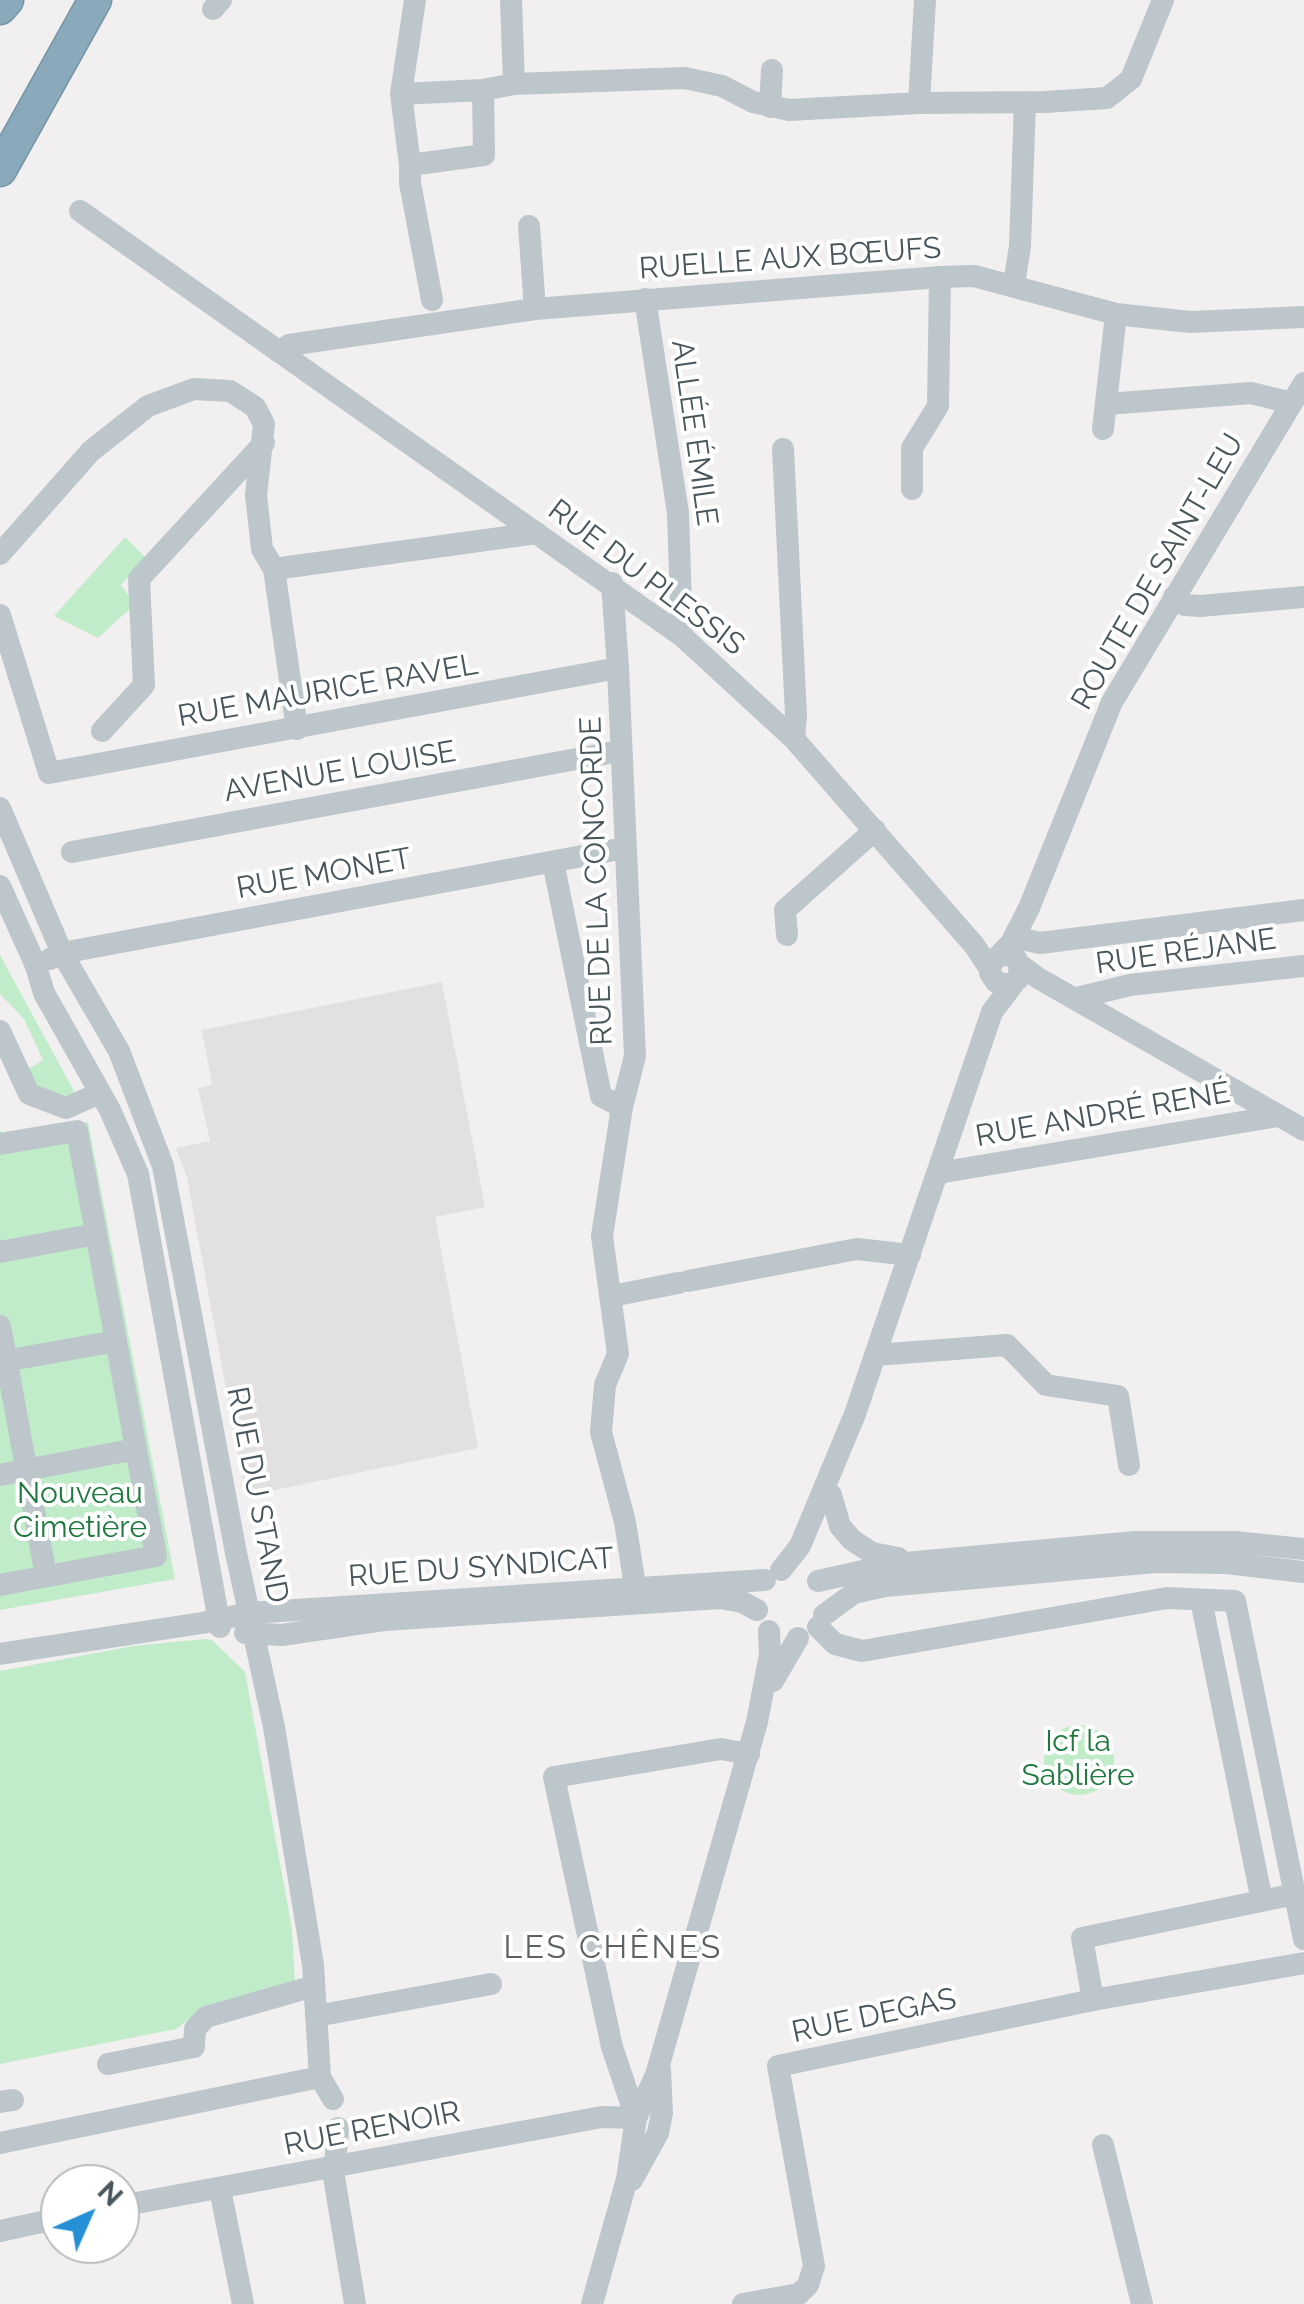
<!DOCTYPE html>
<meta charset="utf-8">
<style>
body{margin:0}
#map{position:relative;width:1304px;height:2304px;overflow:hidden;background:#f2eff0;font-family:Raleway,sans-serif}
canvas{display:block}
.north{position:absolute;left:40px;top:2164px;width:100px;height:100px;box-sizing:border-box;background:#fff;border:2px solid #b6bbbd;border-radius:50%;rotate:45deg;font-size:28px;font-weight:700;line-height:40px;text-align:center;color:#48565b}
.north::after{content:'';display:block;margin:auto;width:35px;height:45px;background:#2590d6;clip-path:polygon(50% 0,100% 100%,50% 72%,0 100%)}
</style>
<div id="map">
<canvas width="1304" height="2304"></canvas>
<div class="north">N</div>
</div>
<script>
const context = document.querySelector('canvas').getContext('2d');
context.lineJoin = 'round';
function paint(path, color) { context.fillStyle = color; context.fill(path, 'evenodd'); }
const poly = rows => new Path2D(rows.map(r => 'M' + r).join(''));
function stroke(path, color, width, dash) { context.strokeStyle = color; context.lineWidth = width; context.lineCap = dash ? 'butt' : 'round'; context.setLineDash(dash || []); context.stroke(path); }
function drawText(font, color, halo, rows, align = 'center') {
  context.font = font + ' Raleway,sans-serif'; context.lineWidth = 8; context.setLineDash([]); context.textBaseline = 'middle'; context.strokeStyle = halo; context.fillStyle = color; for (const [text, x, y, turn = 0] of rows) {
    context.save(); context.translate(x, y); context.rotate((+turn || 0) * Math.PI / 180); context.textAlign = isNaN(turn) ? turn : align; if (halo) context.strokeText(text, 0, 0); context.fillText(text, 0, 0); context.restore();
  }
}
const education = poly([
 [442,982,485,1207,435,1217,478,1448,246,1496,187,1178,176,1148,210,1141,198,1088,212,1085,202,1030]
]);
const green = poly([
 [125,537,146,558,121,585,135,604,98,638,54,616],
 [0,955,75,1093,61,1097,37,1088,28,1069,43,1060,24,1019,0,994],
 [88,1122,175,1579,0,1610,0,1130,6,1136],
 [204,1639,212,1640,245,1672,292,1929,295,1983,206,2007,176,2029,0,2064,0,1671,133,1646],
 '1044 1760a35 35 0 1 1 70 0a35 35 0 1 1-70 0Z'
]);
const minor = poly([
 [511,0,514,84],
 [213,9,221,0],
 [483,90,484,155,410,165,401,94,483,90,514,84,685,78,722,86,753,102,789,110,919,103,1045,102,1107,98,1131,79,1163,0],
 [401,94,415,0],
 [919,103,925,0],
 [770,107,772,70],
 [410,165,410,183,432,300],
 [80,211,682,636,794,739,974,945,990,969],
 [529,226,535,309],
 [1014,284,1020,246,1025,102],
 [645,299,678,513,682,636],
 [279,352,289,345,535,309,940,277,974,276,1116,314,1190,322,1304,317],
 [1107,404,1251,393,1292,403],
 [1103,429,1116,314],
 [783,449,796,715,794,739],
 [912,489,912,448,938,406,940,277],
 [0,554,91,451,148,406,194,389,230,391,255,407,264,424,256,495,262,549,274,569,297,729],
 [274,569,537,533],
 [612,583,618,668,635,1056,622,1107,602,1236,618,1354,605,1385,601,1432,625,1522,635,1586],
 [1174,597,1185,605,1200,606,1304,597],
 [0,615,49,773,618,668],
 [102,731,144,685,139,579,264,443],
 [0,808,62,953,119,1051,163,1166,236,1553,274,1727,313,1965,320,2077,333,2099],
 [72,852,620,751],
 [553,862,601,1096,622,1107],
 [0,886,36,966,44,993,110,1110,138,1174,220,1627],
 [787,935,785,910,875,830],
 [1014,937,1040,943,1304,910],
 [1001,954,1015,957,1020,966,1018,979,1009,985,996,982,990,973,991,964,1011,943,1029,908,1112,702,1304,383],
 [50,959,62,953,625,848],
 [1019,964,1038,978,1304,1130],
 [1077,998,1130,985,1304,966],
 [0,1031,29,1094,66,1108,100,1093],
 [0,1144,77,1131,156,1556,0,1585],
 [938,1173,1278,1116],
 [0,1252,96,1234],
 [688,1281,857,1249,910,1255],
 [612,1296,678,1283],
 [0,1326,46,1576],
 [876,1355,1007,1345,1046,1385,1118,1396,1129,1465],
 [0,1362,116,1341],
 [0,1475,136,1449],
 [831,1495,840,1526,852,1540,872,1553,898,1558],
 [781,1570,800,1546,855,1414,992,1012,1014,983],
 [818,1581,894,1564,1135,1542,1235,1542,1304,1549],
 [1201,1600,1262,1901],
 [824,1615,854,1593,885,1586,1155,1562,1226,1563,1304,1572],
 [818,1627,835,1644,862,1651,1167,1598,1235,1601,1304,1939],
 [245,1633,282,1635,384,1620,720,1598,742,1602,757,1610],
 [0,1654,202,1623,249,1613,765,1580],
 [773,1681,798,1638],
 [1093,2000,1082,1938,1295,1894],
 [316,2016,491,1984],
 [108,2064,194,2047,195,2029,206,2017,314,1986],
 [0,2102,13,2100],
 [338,2128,334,2177,355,2304],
 [0,2143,320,2077],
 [1103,2145,1142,2304],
 [632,2180,658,2133,662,2113,660,2070],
 [220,2189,243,2304],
 [120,2206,602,2117,636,2118,612,2047,554,1777,721,1749,749,1754],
 [0,2231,60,2218],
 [592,2304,627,2179,636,2118,656,2075,757,1722,770,1654,769,1631],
 [743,2304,799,2294,808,2285,814,2266,778,2066,1093,2000,1304,1963]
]);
const highway = poly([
 [0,8,7,0],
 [0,170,95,0]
]);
const streetNames = [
 ["RUELLE AUX BŒUFS",790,259,-4],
 ["ALLÉE ÉMILE",694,433,82],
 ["ROUTE DE SAINT-LEU",1158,572,-60],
 ["RUE DU PLESSIS",646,578,37],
 ["RUE MAURICE RAVEL",328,691,-10],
 ["AVENUE LOUISE",340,772,-10],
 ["RUE MONET",324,874,-10],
 ["RUE DE LA CONCORDE",597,881,-92],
 ["RUE RÉJANE",1186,952,-8],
 ["RUE ANDRÉ RENÉ",1103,1115,-10],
 ["RUE DU STAND",257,1495,79],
 ["RUE DU SYNDICAT",481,1568,-4],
 ["RUE DEGAS",874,2016,-12],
 ["RUE RENOIR",372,2129,-11]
];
const parkNames = [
 ["Nouveau",80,1494],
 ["Cimetière",80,1528],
 ["Icf la",1078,1742],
 ["Sablière",1078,1776]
];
const neighbourhoodNames = [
 ["LES CHÊNES",613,1948]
];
paint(education, '#e3e0e1');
paint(green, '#c1ecca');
stroke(highway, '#7595a6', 35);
stroke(minor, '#bcc6cb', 22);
stroke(highway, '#8aaabb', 32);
drawText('30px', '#48565b', '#fff', streetNames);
drawText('30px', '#1d793c', '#fff', parkNames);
context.letterSpacing = '2.5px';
drawText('32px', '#5c6164', '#fff', neighbourhoodNames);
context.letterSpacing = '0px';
</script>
